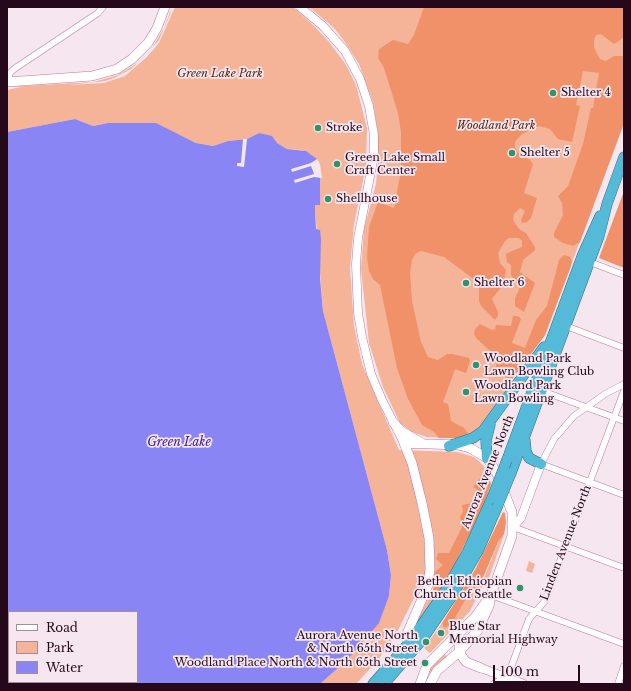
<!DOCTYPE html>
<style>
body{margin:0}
#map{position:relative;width:631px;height:691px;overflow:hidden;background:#f6e6ef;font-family:"Libre Baskerville",serif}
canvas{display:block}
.frame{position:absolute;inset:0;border:8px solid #25091b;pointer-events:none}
.legend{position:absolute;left:8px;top:611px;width:130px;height:72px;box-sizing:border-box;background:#f6e6ef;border:1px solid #a28e9a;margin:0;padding:5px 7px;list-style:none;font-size:12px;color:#25091b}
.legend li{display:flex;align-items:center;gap:8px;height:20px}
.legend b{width:20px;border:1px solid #a28e9a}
.scale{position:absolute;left:493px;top:665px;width:87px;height:18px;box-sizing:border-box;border:2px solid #25091b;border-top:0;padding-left:5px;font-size:12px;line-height:14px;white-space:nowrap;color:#25091b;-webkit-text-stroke:3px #f6e6ef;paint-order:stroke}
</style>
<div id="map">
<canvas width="631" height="691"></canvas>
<div class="frame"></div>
<ul class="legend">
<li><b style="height:5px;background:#fff"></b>Road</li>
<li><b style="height:11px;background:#f5b398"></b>Park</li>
<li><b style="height:11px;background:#8a85f4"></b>Water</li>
</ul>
<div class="scale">100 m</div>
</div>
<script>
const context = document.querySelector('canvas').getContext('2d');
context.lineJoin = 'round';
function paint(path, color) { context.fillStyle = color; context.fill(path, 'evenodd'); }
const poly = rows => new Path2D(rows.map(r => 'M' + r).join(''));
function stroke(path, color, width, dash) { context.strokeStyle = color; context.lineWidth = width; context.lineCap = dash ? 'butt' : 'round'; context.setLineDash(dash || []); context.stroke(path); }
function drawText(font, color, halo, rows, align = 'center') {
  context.font = font + ' "Libre Baskerville",serif'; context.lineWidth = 3.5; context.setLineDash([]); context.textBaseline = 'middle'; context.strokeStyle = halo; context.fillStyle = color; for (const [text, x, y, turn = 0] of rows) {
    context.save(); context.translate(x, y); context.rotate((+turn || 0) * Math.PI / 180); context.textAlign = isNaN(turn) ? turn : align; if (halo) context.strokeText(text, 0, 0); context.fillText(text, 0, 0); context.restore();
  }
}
const green = poly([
 [172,7,170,15,159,40,143,58,131,69,114,78,105,81,68,85,104,83,125,76,147,57,159,43,175,7,293,7,312,24,329,42,346,65,356,85,367,128,366,166,354,224,350,268,354,326,362,364,399,450,457,452,474,457,484,466,487,476,448,564,418,590,395,636,378,660,356,684,320,684,347,660,378,623,389,596,391,575,387,550,323,311,315,209,315,205,320,204,320,178,312,155,302,150,287,149,259,133,247,139,228,141,213,146,196,143,178,134,127,124,108,123,93,126,75,119,7,132,7,90,21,87,7,87,94,82,118,75,139,62,152,48,164,28],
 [309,7,624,7,624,123,545,335,510,382,492,414,480,428,470,434,458,438,427,437,412,432,400,423,383,387,369,343,361,269,364,229,376,184,378,163,377,127,373,102,359,64,342,38,333,27],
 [504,534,488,581,485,581,470,611,430,653,424,648,442,623,443,626,456,614,468,595,474,592,485,576,498,542],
 [529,561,535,564,532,573,526,571],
 [429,597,433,601,419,622,417,621],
 [443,652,448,658,432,673,426,671]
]);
const forest = poly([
 [424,7,624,7,623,38,614,44,601,34,596,35,594,40,594,48,600,59,606,61,614,56,624,56,624,123,580,242,573,246,563,243,554,237,554,233,563,215,562,203,558,196,568,186,583,144,591,108,593,108,599,73,583,71,576,105,580,106,572,142,558,139,550,129,539,126,522,134,515,142,515,148,518,153,530,160,533,164,524,193,537,198,531,218,527,222,522,223,521,220,525,211,520,208,514,214,513,220,519,229,526,233,535,247,535,250,523,260,520,272,535,283,524,312,515,306,515,298,519,290,519,286,511,275,511,265,507,262,506,255,507,253,522,247,522,241,519,238,509,238,505,241,498,253,500,263,506,270,503,285,492,299,498,312,498,316,495,320,481,306,479,301,479,283,444,257,421,251,415,254,412,260,410,273,412,301,421,342,428,357,438,360,447,354,452,354,469,358,470,361,466,373,455,369,443,402,448,404,451,421,464,428,469,435,458,438,439,438,434,432,422,425,408,399,397,368,380,285,373,279,369,271,367,257,369,227,378,202,394,208,401,171,401,132,398,113,384,68,378,58,379,49,393,40,408,44,414,35],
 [624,191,624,268,599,258],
 [564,255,570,257,572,261,571,266,545,335,510,382,496,367,497,357,477,339,474,334,475,329,480,324,492,330,495,329,496,325,511,326,513,316,518,316,521,319,512,343,525,348,536,320,547,306,559,260],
 [488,474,491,484,483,507,456,562,433,601,429,597,433,591,435,572,443,565,436,559,438,553,449,553,462,527,460,517,463,512,462,505,472,503,478,490,473,487,483,475],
 [503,512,505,513,506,523,504,534,498,542,479,587,468,595,452,623,445,628,443,626,442,623,476,568]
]);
const water = poly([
 [75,119,93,126,108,123,156,123,196,143,213,146,228,141,247,139,259,133,272,136,277,143,287,149,306,151,317,159,320,178,320,205,315,205,315,209,316,229,320,230,321,239,320,278,323,311,387,550,391,575,389,596,379,623,347,660,320,684,7,684,7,132],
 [9,612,137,612,137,682,9,682]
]);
const pier = poly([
 [243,139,247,139,244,167,237,166,237,163,241,163],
 [317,159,320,164,322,178,314,177,295,183,294,180,314,174,311,166,292,172,291,169,311,163]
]);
const minor = poly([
 [9,82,9,74,14,69,98,13,103,7],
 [590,262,624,275],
 [566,326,624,348],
 [624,384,605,394,574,416,554,439,541,464,624,495],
 [542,391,624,421],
 [513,527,624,568],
 [491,595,624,644],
 [507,678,529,619,545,601,624,391],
 [618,684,624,666]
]);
const tertiary = poly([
 [300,7,323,26,345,51,360,79,369,106,374,135,374,156,358,238,356,264,358,313,362,337,371,374,382,400,404,443],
 [513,527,521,518,541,464],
 [481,668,524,684],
 [495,684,507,678]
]);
const secondary = poly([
 [7,82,92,76,117,69,132,59,148,43,157,28,165,7],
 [393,422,401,431,422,443],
 [409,643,406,636,428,585,430,569,429,538,422,503,412,463,404,443,458,445,470,448,487,458,496,471,512,512,512,536,491,595,489,606,478,630,460,651,437,671,430,684],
 [459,646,461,655,466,662,481,668],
 [420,684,427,665,475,617,489,598]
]);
const trunk = poly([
 [525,440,526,451,529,458,541,464],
 [449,446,473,438,483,431,544,347],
 [487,458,486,441,490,425],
 [507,460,583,254,600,216],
 [511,473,599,236,607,204,624,157],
 [373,684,409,643,446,590,467,553,492,498],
 [384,684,422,640,452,596,478,551,497,507]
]);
const trunkBridge = poly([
 [492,498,507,460],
 [497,507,511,473]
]);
const markers = [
 [553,93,4,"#32926c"],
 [318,128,4,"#32926c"],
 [512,153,4,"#32926c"],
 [337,164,4,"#32926c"],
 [328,199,4,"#32926c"],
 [466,283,4,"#32926c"],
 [476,365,4,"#32926c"],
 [466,392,4,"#32926c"],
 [520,588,4,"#32926c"],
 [441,633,4,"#32926c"],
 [426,642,4,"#32926c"],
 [425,663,4,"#32926c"]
];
const parkNames = [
 ["Green Lake Park",220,74],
 ["Woodland Park",496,126]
];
const poiNames = [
 ["Shelter 4",561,93],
 ["Stroke",326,128],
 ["Shelter 5",520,153],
 ["Green Lake Small",345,158],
 ["Craft Center",345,171],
 ["Shellhouse",336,199],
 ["Shelter 6",474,283],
 ["Woodland Park",484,359],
 ["Lawn Bowling Club",484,372],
 ["Woodland Park",474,386],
 ["Lawn Bowling",474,399],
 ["Bethel Ethiopian",512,582,"right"],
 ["Church of Seattle",512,595,"right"],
 ["Blue Star",449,627],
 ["Memorial Highway",449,640],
 ["Aurora Avenue North",418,636,"right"],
 ["& North 65th Street",418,649,"right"],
 ["Woodland Place North & North 65th Street",417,663,"right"]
];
const streetNames = [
 ["Aurora Avenue North",488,472,-68],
 ["Linden Avenue North",566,543,-69]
];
const waterNames = [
 ["Green Lake",179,443]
];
paint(green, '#f5b398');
paint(forest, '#f19169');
paint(water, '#8a85f4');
paint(pier, '#f6e6ef');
stroke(minor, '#c177a4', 7);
stroke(tertiary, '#c177a4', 9);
stroke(secondary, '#c177a4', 10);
stroke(trunk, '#28708f', 11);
stroke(minor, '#fff', 6);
stroke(tertiary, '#fff', 8);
stroke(secondary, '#fff', 9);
stroke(trunk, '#54bad7', 10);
stroke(trunkBridge, '#28708f', 11, []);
stroke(trunkBridge, '#54bad7', 10);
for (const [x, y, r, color] of markers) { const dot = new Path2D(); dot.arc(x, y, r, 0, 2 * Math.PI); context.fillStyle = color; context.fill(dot); stroke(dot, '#f6e6ef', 1.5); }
drawText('italic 11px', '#542611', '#f6e6ef', parkNames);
drawText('11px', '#25091b', '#f6e6ef', poiNames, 'left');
drawText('11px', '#25091b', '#f6e6ef', streetNames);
drawText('italic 12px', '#3a189c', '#f6e6ef', waterNames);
</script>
